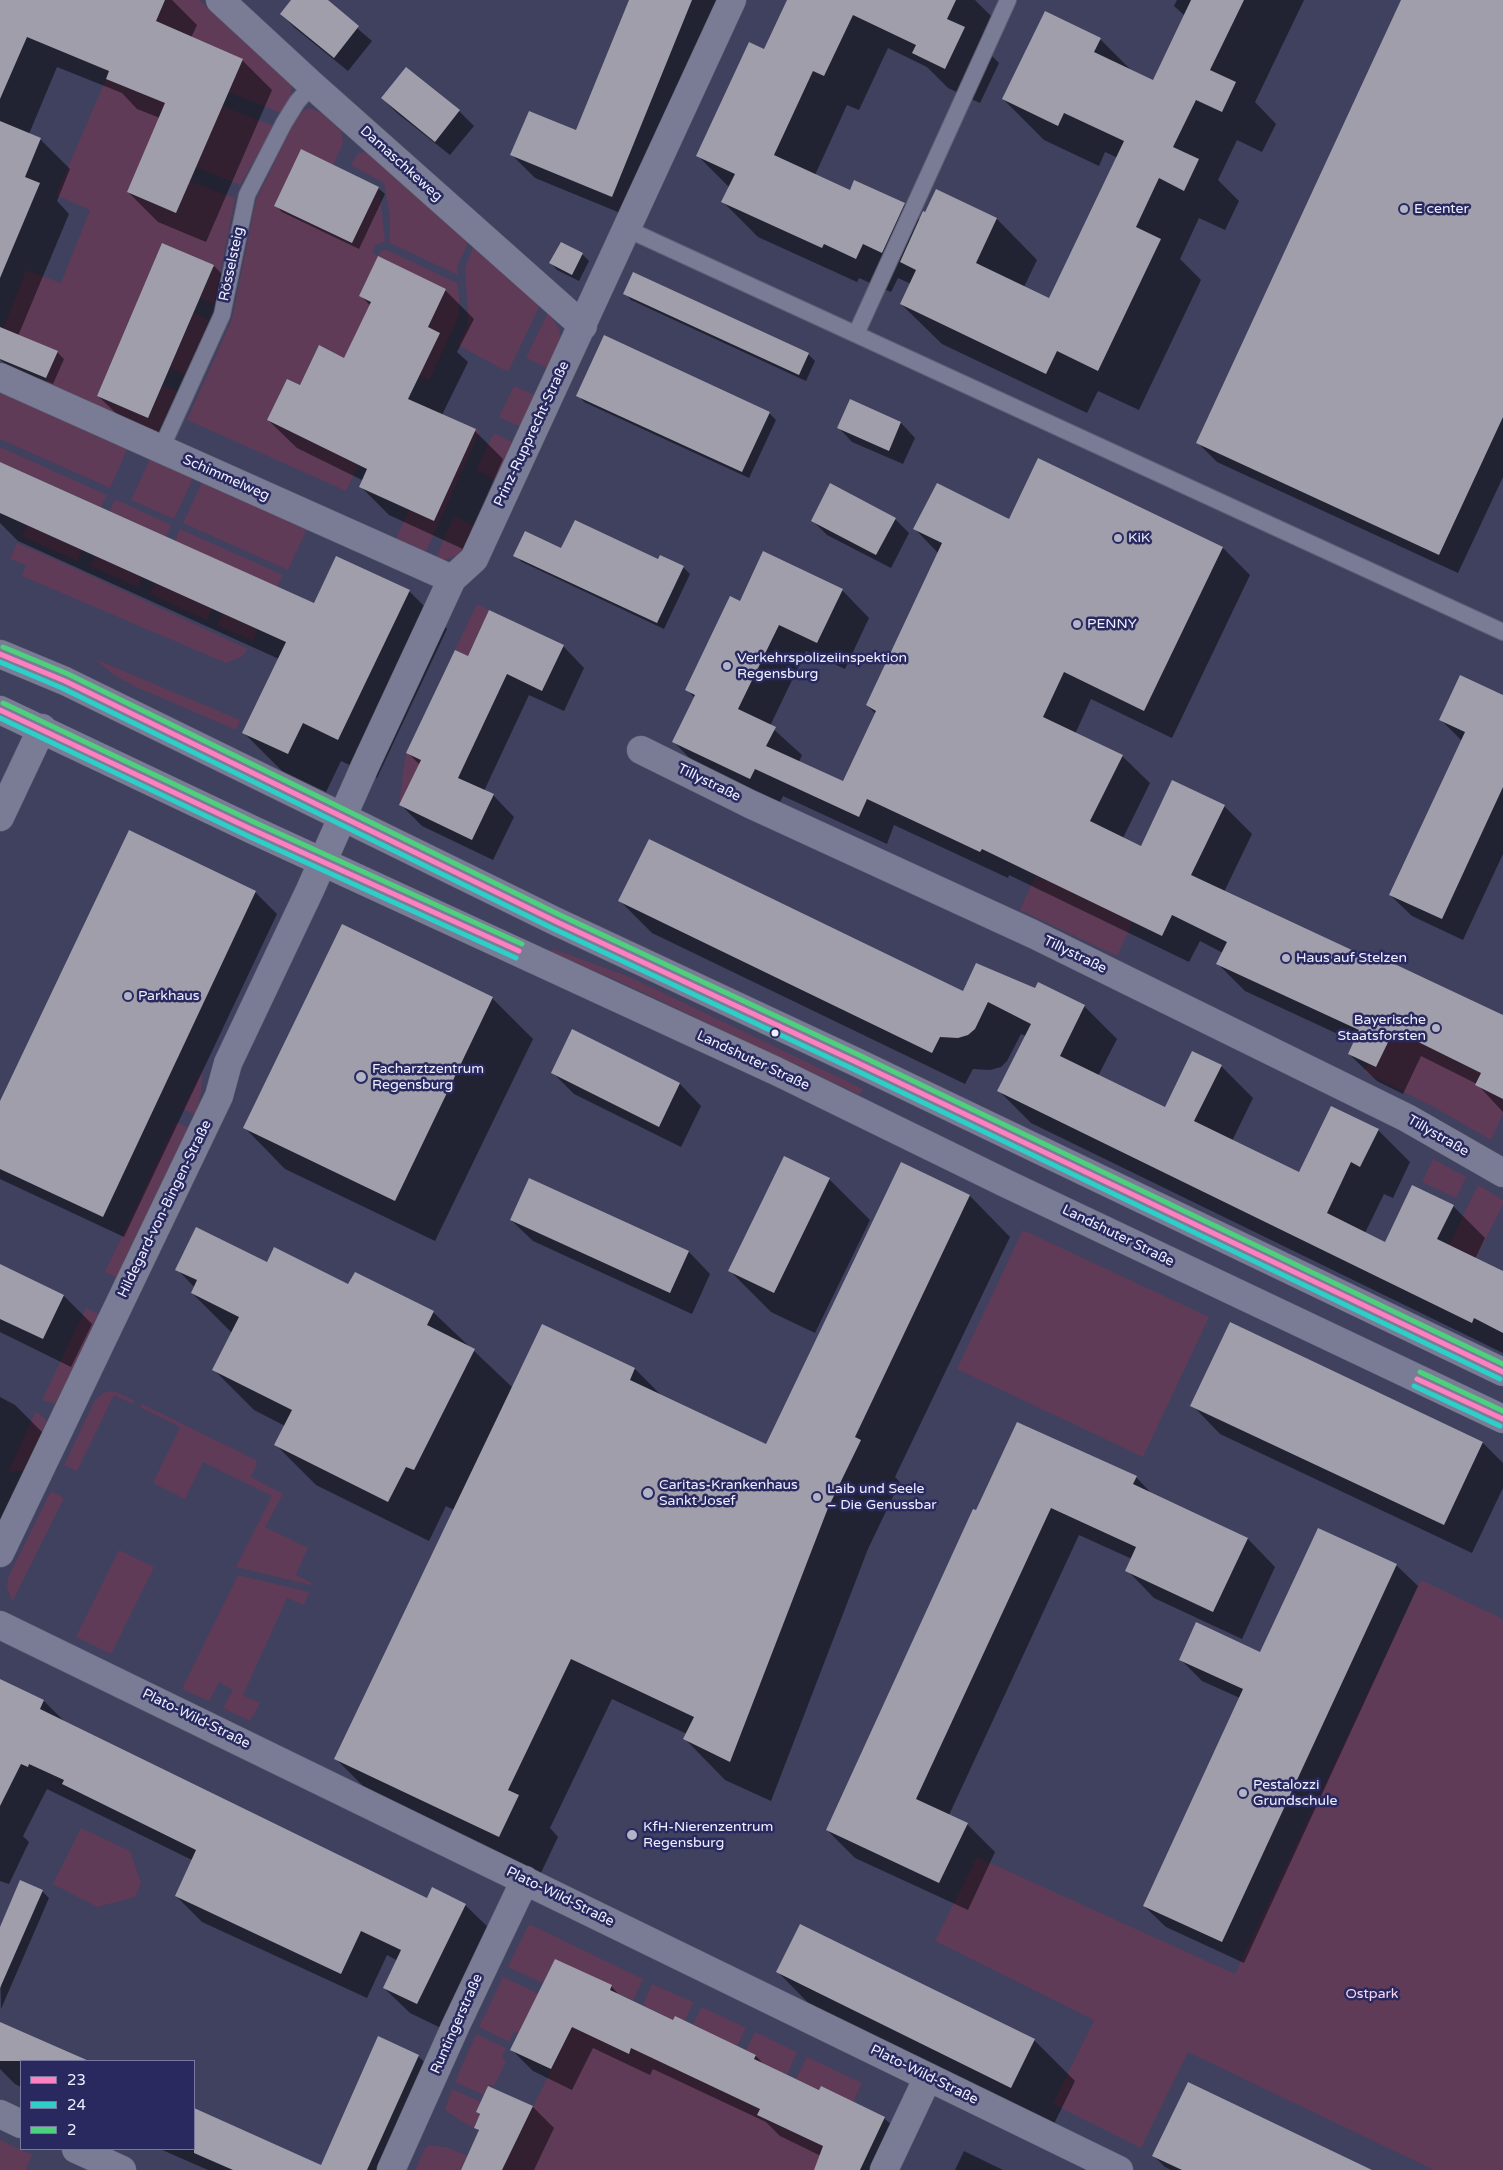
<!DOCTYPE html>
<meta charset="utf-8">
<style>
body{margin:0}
#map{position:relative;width:1503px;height:2170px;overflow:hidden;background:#3f415f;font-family:"Varela Round",sans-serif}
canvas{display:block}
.legend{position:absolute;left:20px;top:2060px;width:175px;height:90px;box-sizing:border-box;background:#292960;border:1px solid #7879a0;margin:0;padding:6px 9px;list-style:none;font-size:15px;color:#eef0ff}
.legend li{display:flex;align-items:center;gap:10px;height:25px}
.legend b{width:25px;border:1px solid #7879a0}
</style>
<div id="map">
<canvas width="1503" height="2170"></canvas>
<ul class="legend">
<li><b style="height:6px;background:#ff80c1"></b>23</li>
<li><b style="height:6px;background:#2dcfc9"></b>24</li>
<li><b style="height:6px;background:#4ed17d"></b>2</li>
</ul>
</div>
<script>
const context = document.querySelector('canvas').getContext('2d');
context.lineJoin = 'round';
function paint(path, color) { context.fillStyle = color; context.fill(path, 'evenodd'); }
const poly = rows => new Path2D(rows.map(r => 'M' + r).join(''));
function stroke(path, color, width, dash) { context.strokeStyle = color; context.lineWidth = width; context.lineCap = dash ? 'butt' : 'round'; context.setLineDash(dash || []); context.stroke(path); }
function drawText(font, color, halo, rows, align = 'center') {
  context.font = font + ' "Varela Round",sans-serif'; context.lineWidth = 5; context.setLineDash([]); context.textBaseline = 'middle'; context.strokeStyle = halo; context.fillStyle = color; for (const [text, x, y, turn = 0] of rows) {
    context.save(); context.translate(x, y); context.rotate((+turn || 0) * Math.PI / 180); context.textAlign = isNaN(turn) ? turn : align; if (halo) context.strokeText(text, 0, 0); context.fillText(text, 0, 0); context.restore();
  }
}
const green = poly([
 [165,0,199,0,290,82,292,88,290,97,281,113,228,92,242,59,194,38,127,192,176,213,189,181,235,198,214,304,200,298,214,265,162,243,97,396,148,418,163,385,177,391,157,435,44,385,57,351,9,331,0,337,26,270,61,283,90,210,56,195,106,79,128,88],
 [222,106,274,126,240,185,196,167],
 [309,108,322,113,341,130,343,143,333,165,301,150,274,206,352,243,379,187,385,241,376,245,372,253,378,256,381,251,387,250,457,283,459,296,459,314,456,323,429,380,419,375,428,327,446,289,378,257,359,296,371,302,350,361,319,345,300,385,287,379,267,420,335,453,398,384,346,491,187,420,232,319,256,200,295,121,303,111],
 [367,152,469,241,457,266,458,275,390,243,390,218,384,183,351,165,358,153],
 [474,245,541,303,508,372,458,345,467,326,468,314,465,268],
 [548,312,559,328,561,339,547,368,526,358],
 [194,313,209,320,185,375,170,368],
 [514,386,535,395,521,427,499,417],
 [0,388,129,445,110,488,0,439],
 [476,429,480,431,424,556,394,543,409,510,434,521],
 [494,433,514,443,496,480,476,470],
 [0,447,107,495,101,507,0,462],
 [150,459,193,478,174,519,131,500],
 [202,482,307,529,288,570,183,523],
 [115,499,171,525,166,537,110,511],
 [454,516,475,526,462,551,456,556,447,559,435,560],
 [27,525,82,550,77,561,22,536],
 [180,529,283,575,277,587,175,541],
 [17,543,72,567,248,649,241,657,226,663,22,576,26,565,10,559],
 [95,556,142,577,138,587,90,566],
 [155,583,212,608,207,620,150,594],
 [477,604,489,610,468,656,455,650],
 [223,613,258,629,253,641,217,625],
 [95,659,240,720,236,730,136,687,114,675],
 [406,753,421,760,399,805],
 [1036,875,1133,922,1117,956,1020,910],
 [553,949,630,977,863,1089,860,1095,618,981,551,953],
 [1394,1030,1444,1054,1460,1046,1453,1060,1481,1073,1475,1085,1503,1099,1503,1114,1491,1140,1434,1107,1364,1072,1368,1063,1376,1067],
 [203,1069,201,1092,196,1115,183,1109],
 [176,1122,189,1128,118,1278,105,1272],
 [1433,1159,1466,1177,1456,1198,1422,1182],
 [1478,1185,1503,1200,1503,1205,1476,1258,1449,1245],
 [1023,1230,1209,1317,1143,1457,957,1369],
 [86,1308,100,1315,55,1404,42,1400],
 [111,1391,116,1392,135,1401,133,1404,114,1395,77,1471,64,1465,95,1400,104,1393],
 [142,1404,256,1460,257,1464,251,1477,283,1494,265,1527,308,1548,296,1575,312,1583,311,1585,236,1567,272,1496,203,1462,185,1499,153,1483,180,1427,140,1407],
 [36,1411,47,1421,24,1471,8,1472],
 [51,1491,64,1498,12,1602,7,1586,8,1578],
 [119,1550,154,1567,111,1654,76,1637],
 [238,1575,309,1592,304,1605,287,1598,243,1695,260,1703,250,1721,223,1708,233,1690,219,1682,209,1701,182,1689],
 [1421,1580,1503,1619,1503,2170,1434,2170,1188,2052,1141,2148,1053,2104,1094,2020,935,1941,977,1857,1235,1974],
 [81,1828,130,1851,141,1883,135,1897,97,1907,53,1884],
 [531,1925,643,1979,633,2000,610,1990,555,1959,543,1983,508,1967,528,1926],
 [503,1977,539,1994,519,2033,514,2032,509,2042,479,2027],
 [652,1984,693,2002,685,2021,675,2016,673,2020,643,2005],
 [702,2007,746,2028,737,2046,704,2034,705,2030,693,2024],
 [577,2017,601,2034,599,2040,628,2054,631,2048,748,2103,760,2110,757,2115,786,2129,827,2137,814,2170,498,2170,514,2146],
 [755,2032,797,2052,787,2075,754,2059,756,2055,746,2050],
 [476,2034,506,2048,502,2058,506,2061,500,2074,494,2086,489,2084,484,2095,455,2082],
 [807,2057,862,2083,853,2102,821,2086,819,2090,796,2079],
 [452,2089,481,2102,476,2112,480,2114,474,2128,461,2121,445,2110],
 [0,2140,32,2155,26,2170,0,2170],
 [429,2145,449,2148,467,2156,461,2170,415,2170,425,2148]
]);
const shadow = poly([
 [0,0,172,0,197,25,191,38,242,60,272,90,206,242,158,222,128,192,160,118,137,109,122,93,57,67,29,134,40,139,70,169,57,201,69,214,18,336,57,352,64,359,53,384,6,365,0,359],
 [293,0,324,0,372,41,348,71,295,28,281,14],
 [630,0,725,0,635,219,535,178,512,155,576,132],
 [788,0,975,0,997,22,984,48,999,63,980,103,948,88,927,67,888,48,859,110,847,105,815,175,850,191,904,204,920,220,937,190,997,219,1037,260,1024,287,1050,299,1118,158,1105,152,1099,166,1044,140,1003,99,1100,39,1132,71,1154,81,1185,16,1174,6,1177,0,1304,0,1255,102,1276,124,1262,152,1237,140,1218,180,1239,201,1225,230,1199,218,1180,259,1201,280,1139,410,1098,391,1087,413,942,344,901,304,911,284,898,278,891,292,859,278,857,282,758,237,723,202,730,188,698,156,765,51],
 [1403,0,1503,0,1503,477,1458,573,1217,462,1198,443],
 [406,69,459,111,474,126,450,155,397,113,382,98],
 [378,188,385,194,359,249,282,212,275,205],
 [582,254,589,261,579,281,557,270,551,263],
 [379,258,445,290,474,319,457,352,468,362,442,415,475,431,503,459,463,549,389,515,361,487,364,481,297,448,268,420,300,386,345,359,371,306,361,296],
 [214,266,235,287,170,439,120,417,98,396],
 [625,293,808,354,815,361,806,381,631,300],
 [578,395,769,413,776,420,749,478,584,402],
 [850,401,901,423,915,438,903,464,852,442,838,427],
 [0,463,314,605,409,591,447,629,377,778,341,761,326,792,282,771,244,733,279,659,18,541,0,523],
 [895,519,909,533,891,568,827,535,812,520],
 [1010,520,1223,548,1250,575,1172,738,1091,699,1075,734,1122,756,1150,783,1123,838,1141,847,1224,806,1252,834,1224,892,1384,967,1503,1017,1503,1112,1477,1084,1421,1056,1403,1094,1377,1081,1349,1054,1355,1042,1245,991,1218,964,1223,953,1200,941,1189,962,1009,875,1008,878,894,825,887,844,783,796,778,806,701,770,674,742,695,698,687,690,740,602,842,590,869,618,845,669,806,651,770,726,802,755,799,762,844,783,876,714,867,705,938,553,915,529],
 [562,549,683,567,690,574,664,629,522,562,515,555],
 [563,646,584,668,564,711,529,695,484,791,493,795,514,817,493,860,422,826,401,805,420,765,408,753,468,657],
 [1503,696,1503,854,1463,940,1412,916,1390,895,1462,741,1440,719],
 [130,832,255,892,277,914,124,1237,0,1179,0,1104],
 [620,901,964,992,1035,990,1038,984,1084,1006,1117,1039,1098,1076,1165,1108,1221,1066,1253,1098,1232,1141,1300,1174,1378,1130,1410,1162,1393,1198,1384,1194,1365,1233,1386,1244,1453,1206,1485,1238,1475,1259,1503,1273,1503,1353,1031,1123,999,1091,1026,1036,1021,1034,1007,1061,1001,1067,990,1070,973,1069,965,1084,652,933],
 [343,926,492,998,533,1039,435,1241,285,1169,245,1128],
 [573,1031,680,1084,701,1106,681,1147,574,1094,552,1072],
 [902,1164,970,1196,1010,1237,895,1477,900,1482,868,1549,771,1801,725,1780,685,1739,687,1734,612,1699,550,1828,558,1837,539,1877,376,1799,336,1759,454,1510,446,1506,429,1541,316,1485,276,1445,285,1426,254,1410,214,1370,232,1333,192,1293,195,1288,177,1269,267,1264,349,1286,433,1312,513,1388,543,1325,635,1369,662,1396,767,1446],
 [829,1179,870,1220,815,1333,771,1312,730,1271],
 [530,1180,689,1252,710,1274,692,1314,533,1241,511,1220],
 [0,1265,64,1296,92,1324,71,1367,0,1332],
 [1231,1324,1483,1443,1503,1463,1503,1488,1472,1553,1220,1434,1192,1405],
 [0,1397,15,1405,43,1433,0,1521],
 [1136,1477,1153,1495,1248,1539,1275,1567,1242,1639,1154,1598,1127,1570,1132,1559,1079,1535,949,1815,967,1824,995,1852,968,1910,855,1858,827,1830,977,1512],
 [1396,1565,1418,1586,1244,1963,1166,1927,1144,1906,1240,1698,1202,1681,1180,1659,1261,1654],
 [7,1683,44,1701,66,1723,428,1900,465,1905,491,1930,443,2029,410,2013,384,1988,398,1961,387,1955,367,1998,202,1922,176,1896,192,1860,47,1789,23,1836,29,1842,9,1884,0,1881,0,1696],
 [42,1891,49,1898,1,2009,0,1930],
 [778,1972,1034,2040,1075,2081,1052,2128,818,2013],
 [611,1986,621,1997,674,2021,675,2018,756,2056,765,2066,884,2118,906,2139,892,2170,815,2170,822,2157,819,2155,780,2136,766,2122,653,2069,650,2075,593,2048,572,2090,533,2071,512,2050],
 [9,2027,86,2061,21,2061,21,2087,15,2084,0,2069,0,2047],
 [418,2056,440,2077,398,2170,208,2170,160,2149,194,2149,194,2109,326,2168],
 [489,2087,533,2107,554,2128,534,2170,462,2170,480,2132,475,2127,481,2116,477,2112],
 [964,2151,1003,2170,955,2170],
 [1154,2156,1369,2170,1171,2170,1165,2167]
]);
const building = poly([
 [0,0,165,0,156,21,243,59,176,213,127,192,165,103,106,79,109,71,27,37,0,99],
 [291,0,328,0,359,26,334,58,280,14],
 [629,0,692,0,612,197,510,155,529,111,576,130],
 [787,0,956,0,947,19,965,27,945,69,912,53,916,45,853,15,824,76,813,71,774,155,850,190,854,180,905,203,882,253,863,244,856,259,824,244,822,248,721,202,735,174,696,156,749,42,764,49],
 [1191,0,1244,0,1210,70,1236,82,1222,112,1196,100,1173,147,1199,159,1184,191,1159,178,1136,227,1161,239,1098,371,1057,351,1046,374,900,304,916,270,900,262,923,211,925,212,936,189,997,218,976,263,1049,298,1124,141,1064,113,1058,126,1002,99,1045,11,1101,38,1094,52,1153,80],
 [1401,0,1503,0,1503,417,1439,555,1196,443],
 [406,67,460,110,435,142,381,98],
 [0,121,41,138,25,177,40,183,0,278],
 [301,149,379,187,352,243,274,206],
 [561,242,583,253,572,275,549,263],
 [162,243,214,265,148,418,97,396],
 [378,256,446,289,428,327,440,333,408,399,476,429,434,521,359,487,367,469,267,420,287,379,300,385,319,345,344,358,371,302,359,296],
 [633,272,809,353,799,375,623,294],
 [0,327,58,351,46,378,0,359],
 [604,335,770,412,742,472,576,396],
 [850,399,901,422,889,451,837,428],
 [1038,458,1223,547,1144,711,1064,672,1043,717,1123,755,1090,821,1141,846,1172,780,1225,805,1191,875,1384,965,1386,960,1503,1015,1503,1099,1475,1085,1481,1073,1394,1030,1376,1067,1348,1054,1359,1030,1216,964,1227,942,1172,915,1162,936,982,849,980,852,867,799,859,817,755,769,750,779,672,742,695,695,685,690,730,596,740,601,763,551,843,589,817,643,779,625,738,709,776,727,766,746,843,781,876,711,866,705,942,543,913,529,937,483,1009,519],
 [0,462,314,603,336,556,410,590,338,740,303,723,288,754,242,733,286,642,0,513],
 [830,483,896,518,876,555,811,521],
 [575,520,658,559,660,555,684,566,657,623,513,556,525,531,561,548],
 [489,610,564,645,542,691,507,674,458,778,494,794,472,840,399,805,421,760,406,753,455,650,468,656],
 [1460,675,1503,695,1503,787,1442,919,1389,895,1465,732,1439,720],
 [129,830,256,891,103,1217,0,1169,0,1101],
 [649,839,963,991,976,963,1035,988,1038,982,1085,1005,1060,1056,1165,1107,1192,1051,1222,1065,1194,1121,1299,1172,1331,1106,1379,1129,1360,1167,1351,1162,1327,1213,1385,1242,1412,1185,1454,1205,1437,1239,1503,1271,1503,1333,1474,1318,1472,1323,997,1091,1031,1024,988,1002,975,1029,968,1035,958,1038,940,1037,932,1053,618,901],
 [342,924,493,997,395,1201,243,1128],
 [572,1029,680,1083,659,1127,551,1073],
 [784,1156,830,1178,774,1293,728,1271],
 [901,1162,970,1195,855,1437,861,1440,828,1508,730,1762,683,1739,694,1717,571,1659,508,1790,519,1795,499,1837,334,1759,542,1324,635,1368,630,1380,766,1444],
 [529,1178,689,1251,670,1293,510,1220],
 [196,1227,267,1262,274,1247,348,1284,355,1272,434,1311,427,1325,475,1349,414,1470,406,1467,388,1502,274,1445,292,1410,212,1370,239,1317,191,1293,197,1280,175,1270],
 [0,1264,64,1295,43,1339,0,1319],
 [1230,1322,1483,1442,1444,1525,1190,1406],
 [1017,1422,1137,1476,1133,1484,1248,1538,1213,1612,1125,1571,1136,1547,1051,1508,916,1799,968,1823,939,1883,826,1830,973,1509,976,1510],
 [1318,1528,1397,1564,1222,1942,1143,1906,1243,1689,1179,1660,1196,1622,1260,1652],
 [0,1679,44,1700,40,1709,427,1898,432,1887,466,1904,417,2004,383,1988,401,1950,361,1931,341,1974,175,1896,196,1850,62,1784,64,1780,29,1764,28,1767,21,1764,0,1806],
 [20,1880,43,1890,0,1988,0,1927],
 [800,1924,1035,2039,1011,2088,776,1972],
 [555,1959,612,1985,610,1990,673,2020,675,2016,756,2055,754,2059,819,2090,821,2086,885,2117,860,2170,814,2170,823,2146,757,2115,760,2109,631,2048,629,2054,572,2027,551,2069,510,2050],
 [0,2022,89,2061,0,2061],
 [378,2036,419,2055,367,2170,233,2170,194,2153,194,2108,321,2165],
 [1188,2082,1372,2170,1182,2170,1152,2156],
 [488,2086,533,2106,502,2170,461,2170,479,2130,474,2128,480,2114,476,2112]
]);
const lane = poly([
 [627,229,1503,632],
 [856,334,1008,0],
 [161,449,222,315,247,195,284,123,297,102,312,85]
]);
const street = poly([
 [220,0,312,85,583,326],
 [0,377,452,579],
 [641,750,750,804,1033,934,1407,1118,1503,1173],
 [0,817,42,728],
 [0,1553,219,1096,228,1063,310,890,365,766,452,579,474,559,732,0],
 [0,1625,1119,2170],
 [0,2114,21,2124],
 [76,2149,122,2170],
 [391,2170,456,2025,525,1880],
 [884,2170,928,2077]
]);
const secondary = poly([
 [0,654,65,681,557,922,856,1062,1503,1372],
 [0,710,253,830,776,1071,1005,1183,1503,1419]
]);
const bus1 = poly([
 [0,654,65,681,557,922,856,1062,1503,1372],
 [0,710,253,830,519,951],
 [1417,1379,1503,1419]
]);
const bus2 = poly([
 [0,662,62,688,554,929,853,1069,1500,1379],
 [0,718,250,837,516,958],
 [1414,1386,1500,1426]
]);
const bus3 = poly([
 [3,647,68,674,560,915,859,1055,1503,1364],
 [3,703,256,823,522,944],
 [1420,1372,1503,1411]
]);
const markers = [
 [1404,209,5,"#b1b3c7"],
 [1118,538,5,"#b1b3c7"],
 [1077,624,5,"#b1b3c7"],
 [727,666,5,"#b1b3c7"],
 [1286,958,5,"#b1b3c7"],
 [128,996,5,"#b1b3c7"],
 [1436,1028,5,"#b1b3c7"],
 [775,1033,4.5,"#eef0ff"],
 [361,1077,6,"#b1b3c7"],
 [648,1493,6,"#b1b3c7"],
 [817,1497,5,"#b1b3c7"],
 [1243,1793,5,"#b1b3c7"],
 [632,1835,6,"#b1b3c7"]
];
const streetNames = [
 ["Damaschkeweg",401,164,42],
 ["Rösselsteig",232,264,-78],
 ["Prinz-Rupprecht-Straße",532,434,-65],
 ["Schimmelweg",226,478,24],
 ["Tillystraße",709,783,26],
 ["Tillystraße",1075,955,26],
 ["Landshuter Straße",753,1061,25],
 ["Tillystraße",1438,1136,30],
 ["Hildegard-von-Bingen-Straße",165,1209,-64],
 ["Landshuter Straße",1118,1236,26],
 ["Plato-Wild-Straße",196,1719,26],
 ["Plato-Wild-Straße",560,1897,26],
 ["Runtingerstraße",457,2024,-66],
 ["Plato-Wild-Straße",924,2075,26]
];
const poiNames = [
 ["E center",1414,209],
 ["KiK",1128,538],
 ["PENNY",1087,624],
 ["Verkehrspolizeiinspektion",737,658],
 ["Regensburg",737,674],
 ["Haus auf Stelzen",1296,958],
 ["Parkhaus",138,996],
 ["Bayerische",1426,1020,"right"],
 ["Staatsforsten",1426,1036,"right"],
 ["Facharztzentrum",372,1069],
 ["Regensburg",372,1085],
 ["Caritas-Krankenhaus",659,1485],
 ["Sankt Josef",659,1501],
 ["Laib und Seele",827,1489],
 ["– Die Genussbar",827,1505],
 ["Pestalozzi",1253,1785],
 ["Grundschule",1253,1801],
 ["KfH-Nierenzentrum",643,1827],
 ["Regensburg",643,1843]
];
const parkNames = [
 ["Ostpark",1372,1994]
];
paint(green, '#5f3b58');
paint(shadow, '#0007');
paint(building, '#a09eab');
stroke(lane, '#5e5e73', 18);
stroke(street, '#5e5e73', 29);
stroke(secondary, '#5e5e73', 29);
stroke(lane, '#797c94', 16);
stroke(street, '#797c94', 28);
stroke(secondary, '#797c94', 28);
stroke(bus1, '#ff80c1', 5);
stroke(bus2, '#2dcfc9', 5);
stroke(bus3, '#4ed17d', 5);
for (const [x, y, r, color] of markers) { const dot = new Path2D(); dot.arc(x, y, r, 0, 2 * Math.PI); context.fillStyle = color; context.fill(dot); stroke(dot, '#292960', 2); }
drawText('14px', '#eef0ff', '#292960', streetNames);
drawText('14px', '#eef0ff', '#292960', poiNames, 'left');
drawText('14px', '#fdd7f0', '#292960', parkNames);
</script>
